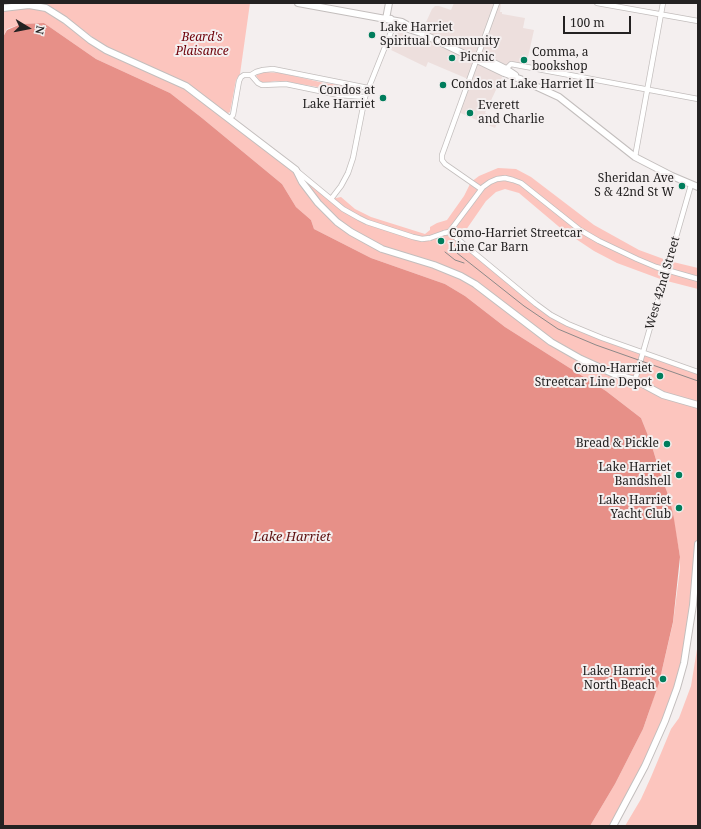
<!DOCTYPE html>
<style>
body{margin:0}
#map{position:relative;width:701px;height:829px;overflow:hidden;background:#f4efef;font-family:"Noto Serif",serif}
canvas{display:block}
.frame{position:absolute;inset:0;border:4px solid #242222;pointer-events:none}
.north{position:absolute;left:8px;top:8px;width:40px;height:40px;-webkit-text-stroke:3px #f4efef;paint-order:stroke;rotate:100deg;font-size:11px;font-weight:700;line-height:16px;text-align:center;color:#242222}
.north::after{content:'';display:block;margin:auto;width:14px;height:18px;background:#242222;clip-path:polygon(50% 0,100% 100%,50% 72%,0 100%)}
.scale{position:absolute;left:563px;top:16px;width:68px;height:18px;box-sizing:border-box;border:2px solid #242222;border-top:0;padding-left:5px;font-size:12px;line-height:14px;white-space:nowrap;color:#242222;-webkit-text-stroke:3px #f4efef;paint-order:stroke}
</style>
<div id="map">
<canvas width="701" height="829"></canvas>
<div class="frame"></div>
<div class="north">N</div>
<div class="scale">100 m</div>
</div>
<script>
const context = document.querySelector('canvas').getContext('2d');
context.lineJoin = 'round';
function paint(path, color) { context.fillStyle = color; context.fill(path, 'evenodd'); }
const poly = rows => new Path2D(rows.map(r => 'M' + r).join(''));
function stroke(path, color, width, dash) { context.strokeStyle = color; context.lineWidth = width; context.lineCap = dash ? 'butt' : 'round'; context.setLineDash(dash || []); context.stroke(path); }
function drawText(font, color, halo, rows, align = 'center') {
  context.font = font + ' "Noto Serif",serif'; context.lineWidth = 4; context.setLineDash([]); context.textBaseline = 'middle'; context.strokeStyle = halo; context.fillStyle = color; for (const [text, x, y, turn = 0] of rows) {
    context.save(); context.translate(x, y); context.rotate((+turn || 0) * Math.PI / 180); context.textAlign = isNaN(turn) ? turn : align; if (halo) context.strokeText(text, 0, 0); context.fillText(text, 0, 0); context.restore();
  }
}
const built = poly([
 [454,3,501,3,500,12,502,12,502,14,525,18,523,28,534,30,526,66,511,64,504,73,485,113,499,119,495,128,456,111,468,79,428,62,426,67,389,49,397,31,418,40,432,9,435,6,439,6,451,10]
]);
const green = poly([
 [41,3,250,3,240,74,236,80,230,112,226,114,199,92,107,48,55,9],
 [29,7,46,8,90,40,176,80,331,199,341,197,355,209,371,217,425,234,430,230,430,227,437,223,447,220,464,196,471,182,479,176,498,168,516,169,531,177,594,225,639,250,669,261,698,268,698,289,663,280,617,263,594,251,564,231,519,193,505,189,496,192,486,201,459,240,536,304,568,324,698,372,698,551,688,639,665,721,613,826,590,826,615,784,643,729,649,712,662,670,673,623,680,569,680,557,670,500,660,473,651,443,641,418,606,391,505,327,465,296,445,284,371,258,314,229,311,220,296,207,282,184,202,118,170,93,96,59,44,23,21,24,7,29,3,37,3,10],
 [264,72,281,73,324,83,361,88,360,93,347,92,288,82,275,81,265,83,261,82,256,76,257,75],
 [698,643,698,826,625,826,641,799,651,777,671,729,679,718,691,686]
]);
const water = poly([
 [44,23,96,59,170,93,202,118,282,184,296,207,311,220,314,229,371,258,445,284,465,296,505,327,606,391,641,418,651,443,660,473,670,500,674,519,680,557,673,622,659,683,643,729,615,784,590,826,3,826,3,37,7,30,21,24]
]);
const minor = poly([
 [597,3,698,21],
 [506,69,511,64,698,99],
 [251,75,258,83,262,85,286,84,339,95,365,97],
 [229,119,233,115,239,81,241,77,244,75,251,75,256,72,263,70,273,69,368,88],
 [635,157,663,3],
 [297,171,343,209,359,218,367,222,413,237,422,239,430,238],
 [481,189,445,164,442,160,442,155,497,3],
 [331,199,341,186,348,173,353,158,365,97,393,27,391,20],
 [449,232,536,304,551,315,568,324,602,338,698,372],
 [444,233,449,232,453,227,483,187,490,182,497,179,505,178,513,180,521,183,580,230,599,241,637,259,656,267,698,279],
 [635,380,691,185]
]);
const tertiary = poly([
 [298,3,402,22,418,31],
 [3,8,29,5,46,8,65,20,90,40,106,50,186,86,296,170,302,182,318,203,337,222,351,232,382,249,434,265,461,276,475,284,551,342,581,359,614,374,635,380,663,395,698,405],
 [386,19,389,3],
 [391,19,399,26,421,33,504,73,520,79,559,97,635,157,672,176,698,187],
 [477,60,484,58,506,69,515,75],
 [613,826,645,766,665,721,677,688,684,663,693,605,698,544]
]);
const tram = poly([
 [445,252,455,260,464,263],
 [457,253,524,306,558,329,596,345,698,381]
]);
const minorBridge = poly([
 [430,238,444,233]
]);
const markers = [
 [372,35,4,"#007d5c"],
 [452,58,4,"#007d5c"],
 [524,60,4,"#007d5c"],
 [443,85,4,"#007d5c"],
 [383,98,4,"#007d5c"],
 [470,113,4,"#007d5c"],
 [682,186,4,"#007d5c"],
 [441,241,4,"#007d5c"],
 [660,376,4,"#007d5c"],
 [667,444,4,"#007d5c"],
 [679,475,4,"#007d5c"],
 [679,508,4,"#007d5c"],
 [663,679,4,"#007d5c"]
];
const poiNames = [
 ["Lake Harriet",380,28,"left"],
 ["Spiritual Community",380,42,"left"],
 ["Comma, a",532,53,"left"],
 ["bookshop",532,67,"left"],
 ["Picnic",460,58,"left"],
 ["Condos at Lake Harriet II",451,85,"left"],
 ["Condos at",375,91],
 ["Lake Harriet",375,105],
 ["Everett",478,106,"left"],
 ["and Charlie",478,120,"left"],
 ["Sheridan Ave",674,179],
 ["S & 42nd St W",674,193],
 ["Como-Harriet Streetcar",449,234,"left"],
 ["Line Car Barn",449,248,"left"],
 ["Como-Harriet",652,369],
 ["Streetcar Line Depot",652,383],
 ["Bread & Pickle",659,444],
 ["Lake Harriet",671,468],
 ["Bandshell",671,482],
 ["Lake Harriet",671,501],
 ["Yacht Club",671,515],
 ["Lake Harriet",655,672],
 ["North Beach",655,686]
];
const parkNames = [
 ["Beard's",202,38],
 ["Plaisance",202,52]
];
const streetNames = [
 ["West 42nd Street",663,283,-74]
];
const waterNames = [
 ["Lake Harriet",292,537]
];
paint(built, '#eddfdd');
paint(green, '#fcc5be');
paint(water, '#e79088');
stroke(minor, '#c3bebd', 6);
stroke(tertiary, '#c3bebd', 8);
stroke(minor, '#fff', 4.5);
stroke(tertiary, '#fff', 6);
stroke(tram, '#8d8989', 1);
stroke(minorBridge, '#c3bebd', 6, []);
stroke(minorBridge, '#fff', 4.5);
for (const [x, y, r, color] of markers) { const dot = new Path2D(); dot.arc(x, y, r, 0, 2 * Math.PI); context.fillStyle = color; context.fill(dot); stroke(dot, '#f4efef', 1.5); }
drawText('12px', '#242222', '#f4efef', poiNames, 'right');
drawText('italic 12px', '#6e020a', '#f4efef', parkNames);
drawText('12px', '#242222', '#f4efef', streetNames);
drawText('italic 13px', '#5e1212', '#f4efef', waterNames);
</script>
